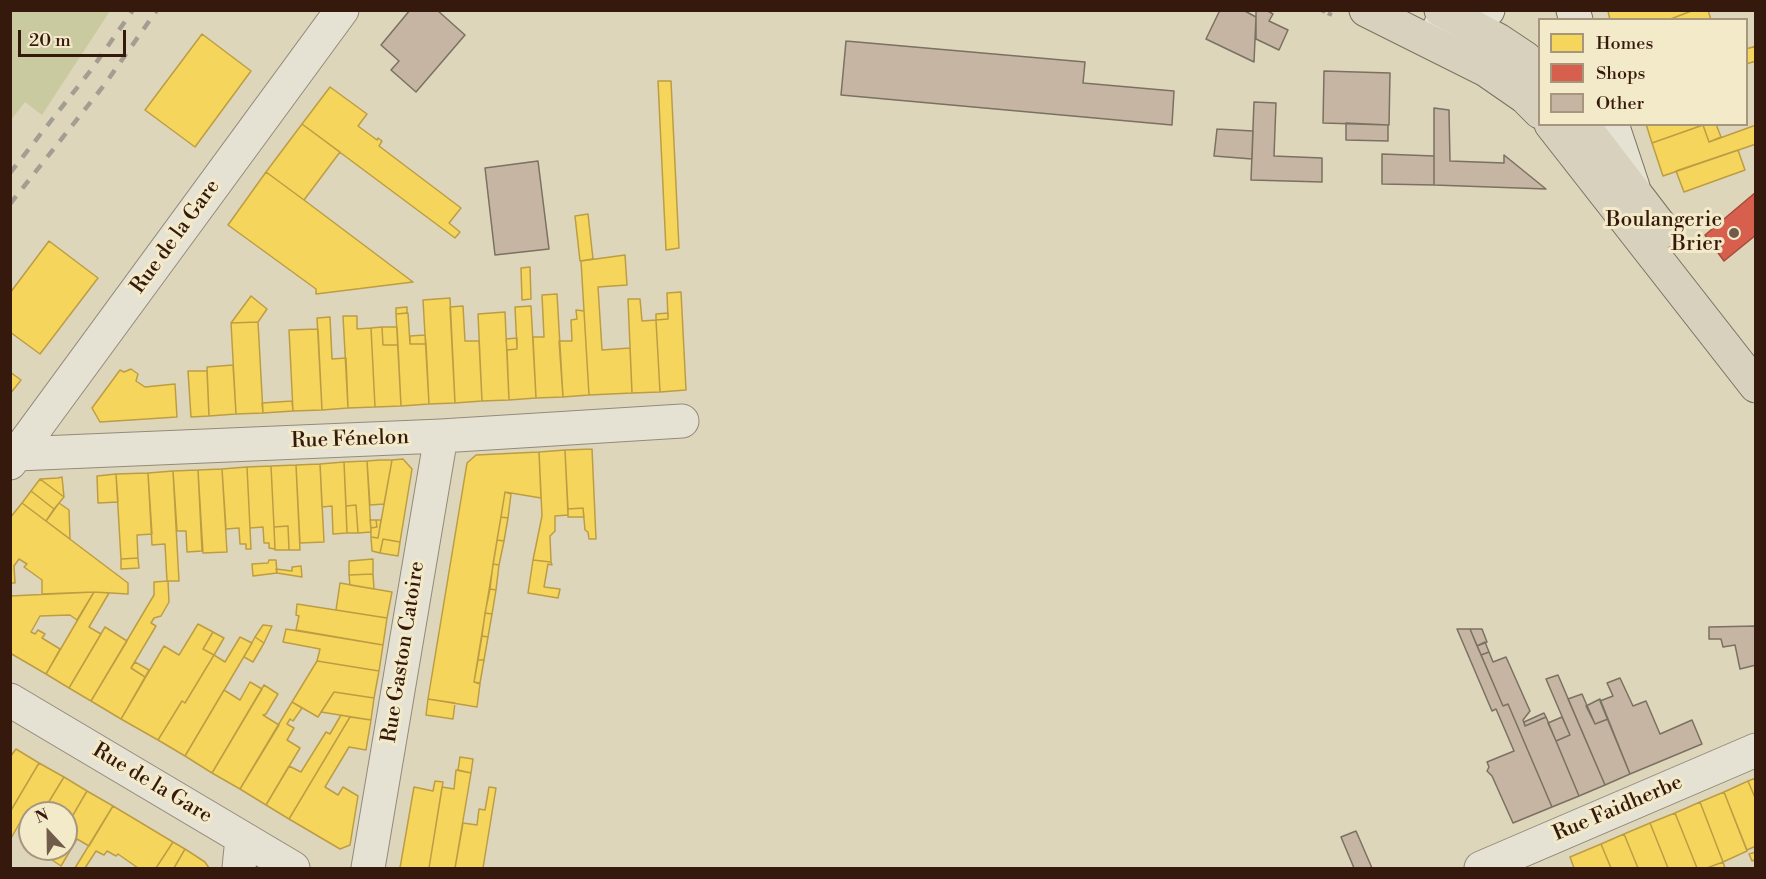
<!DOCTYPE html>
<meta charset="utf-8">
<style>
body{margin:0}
#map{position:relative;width:1766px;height:879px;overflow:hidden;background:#ded6bb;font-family:"Libre Bodoni",serif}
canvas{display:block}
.frame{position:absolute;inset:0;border:12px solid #36190d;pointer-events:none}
.legend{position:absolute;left:1538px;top:18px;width:210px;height:108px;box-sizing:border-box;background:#f3eaca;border:2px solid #a7967e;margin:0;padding:8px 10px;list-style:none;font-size:18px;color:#36190d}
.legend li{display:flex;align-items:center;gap:12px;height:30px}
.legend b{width:30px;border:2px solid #a7967e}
.north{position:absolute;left:18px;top:801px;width:60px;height:60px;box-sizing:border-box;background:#f3eaca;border:2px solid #a7967e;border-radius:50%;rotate:338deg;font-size:16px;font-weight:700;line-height:24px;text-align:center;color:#36190d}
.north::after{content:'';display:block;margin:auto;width:21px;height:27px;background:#715b4a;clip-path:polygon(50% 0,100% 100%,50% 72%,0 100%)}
.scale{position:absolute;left:18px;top:30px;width:108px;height:27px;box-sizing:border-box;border:3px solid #36190d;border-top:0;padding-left:8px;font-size:18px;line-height:21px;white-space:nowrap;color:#36190d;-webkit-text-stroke:4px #f3eaca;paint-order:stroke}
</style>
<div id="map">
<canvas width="1766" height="879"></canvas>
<div class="frame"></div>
<ul class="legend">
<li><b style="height:16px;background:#f6d55c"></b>Homes</li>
<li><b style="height:16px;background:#d6604d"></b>Shops</li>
<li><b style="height:16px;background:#c6b5a3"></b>Other</li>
</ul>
<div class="north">N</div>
<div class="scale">20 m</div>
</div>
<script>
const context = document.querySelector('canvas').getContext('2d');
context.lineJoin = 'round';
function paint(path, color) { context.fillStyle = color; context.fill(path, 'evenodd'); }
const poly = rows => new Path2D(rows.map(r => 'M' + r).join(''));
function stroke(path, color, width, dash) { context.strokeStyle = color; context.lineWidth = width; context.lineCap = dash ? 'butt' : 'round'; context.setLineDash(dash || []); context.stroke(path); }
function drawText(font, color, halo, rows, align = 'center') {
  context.font = font + ' "Libre Bodoni",serif'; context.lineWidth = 6; context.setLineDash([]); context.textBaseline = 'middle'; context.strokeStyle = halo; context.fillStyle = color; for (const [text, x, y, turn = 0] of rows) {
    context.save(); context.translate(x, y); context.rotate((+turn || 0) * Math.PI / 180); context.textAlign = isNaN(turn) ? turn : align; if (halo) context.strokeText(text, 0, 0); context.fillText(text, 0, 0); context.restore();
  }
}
const green = poly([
 [11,10,110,11,42,115,25,102,11,120]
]);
const homes = poly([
 [1610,10,1694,10,1668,20,1610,20,1608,11,1610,10],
 [1694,10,1708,10,1711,20,1668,20,1694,10],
 [202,34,251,71,195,147,145,110,202,34],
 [1756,46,1756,61,1746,64,1746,49,1756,46],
 [658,81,671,81,679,248,666,250,658,81],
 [330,87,367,114,358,126,377,140,378,138,382,141,379,146,461,208,449,223,460,232,455,238,302,124,330,87],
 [302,124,340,152,304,200,266,172,302,124],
 [1646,124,1706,124,1652,143,1646,124],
 [1716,124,1721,137,1709,142,1703,125,1716,124],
 [1703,125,1709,142,1756,125,1756,144,1663,176,1652,143,1703,125],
 [1738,150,1745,170,1684,192,1676,171,1738,150],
 [266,172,304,200,413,282,316,294,316,289,228,225,266,172],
 [588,214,593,259,580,261,575,216,588,214],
 [49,241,98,278,40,354,10,332,10,293,49,241],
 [625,255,627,285,598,287,602,350,630,348,632,393,589,395,581,261,625,255],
 [530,267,531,299,522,300,521,268,530,267],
 [681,292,686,390,660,392,656,320,668,319,667,293,681,292],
 [557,294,563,397,536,398,533,337,544,337,542,295,557,294],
 [251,296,267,309,258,322,231,323,251,296],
 [450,298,455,403,429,404,423,300,450,298],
 [628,299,640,299,642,321,656,320,660,392,632,393,628,299],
 [463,306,465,341,479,341,482,401,455,403,450,307,463,306],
 [531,306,536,398,509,400,507,350,517,349,515,307,531,306],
 [407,307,407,313,396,314,396,308,407,307],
 [576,310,584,311,589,395,563,397,559,341,572,341,571,320,577,319,576,310],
 [505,312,509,400,482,401,478,314,505,312],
 [408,313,410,344,426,344,429,404,401,406,396,314,408,313],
 [668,313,668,319,656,320,656,314,668,313],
 [343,316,357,316,357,329,371,328,375,407,348,408,343,316],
 [330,317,332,359,346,358,348,408,322,410,317,318,330,317],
 [258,322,263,413,236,414,231,323,258,322],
 [382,327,397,327,398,345,383,345,382,327],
 [382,327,383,345,398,345,401,406,375,407,371,328,382,327],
 [318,329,322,410,293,411,289,330,318,329],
 [425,335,426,344,410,344,410,336,425,335],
 [517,338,517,349,507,350,506,339,517,338],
 [233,365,236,414,209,416,207,367,233,365],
 [131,369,138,374,136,381,145,387,175,384,177,417,100,422,92,408,120,370,124,372,131,369],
 [188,371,207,371,209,416,191,417,188,371],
 [10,372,21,380,10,394,10,372],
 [292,401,293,411,263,413,262,403,292,401],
 [592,449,596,539,589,539,588,532,585,530,583,508,568,509,565,450,592,449],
 [565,450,568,515,555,516,555,531,550,536,551,562,533,560,542,516,539,452,565,450],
 [539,452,541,498,505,492,474,682,480,684,477,707,428,699,467,463,476,455,539,452],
 [403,459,412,469,400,542,383,539,380,553,372,551,371,537,378,538,392,460,403,459],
 [380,460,392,460,384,504,370,505,367,461,380,460],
 [367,461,371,532,358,533,356,505,346,506,344,462,367,461],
 [344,462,347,533,333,534,332,506,322,507,320,464,344,462],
 [320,464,324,542,300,543,296,465,320,464],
 [296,465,300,550,289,550,288,526,274,527,271,466,296,465],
 [271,466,274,527,275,549,269,548,269,543,264,543,263,527,250,528,247,467,271,466],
 [247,467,250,528,251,549,246,549,246,544,240,544,239,528,226,529,222,469,247,467],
 [222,469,227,552,203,553,198,470,222,469],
 [198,470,202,551,187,552,186,531,177,531,173,471,198,470],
 [173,471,179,581,167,581,165,544,152,545,148,473,173,471],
 [148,473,152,534,137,535,138,558,121,559,116,474,148,473],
 [116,474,118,502,98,503,97,476,116,474],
 [62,477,64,497,40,479,58,478,62,477],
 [40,479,64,497,54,509,31,491,40,479],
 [31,491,54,509,46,521,22,503,31,491],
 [505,492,511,494,508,518,501,517,505,492],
 [22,503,128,583,128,594,94,592,42,594,42,580,24,567,27,564,19,559,14,566,15,583,10,583,10,518,22,503],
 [59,503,69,510,70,539,46,521,59,503],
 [356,505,358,533,347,533,346,506,356,505],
 [583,508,584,517,568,517,568,509,583,508],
 [501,517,508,518,504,541,497,540,501,517],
 [370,520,376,520,377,527,371,528,370,520],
 [376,520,381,520,378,538,371,537,371,528,377,527,376,520],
 [288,526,289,550,275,550,274,527,288,526],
 [383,539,400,542,398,556,380,553,383,539],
 [497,540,504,541,499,565,493,564,497,540],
 [138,558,139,568,121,569,121,559,138,558],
 [373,559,373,574,349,575,349,561,373,559],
 [269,560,276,560,277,573,253,576,252,564,268,563,269,560],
 [533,560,551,562,552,565,548,564,544,587,560,589,558,598,528,593,533,560],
 [493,564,499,565,496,590,490,589,493,564],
 [301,566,302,577,277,573,276,569,292,571,292,567,301,566],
 [373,574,374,589,350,585,349,575,373,574],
 [168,581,169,602,161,616,154,618,151,623,156,626,131,668,145,677,121,719,91,701,154,595,154,582,168,581],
 [340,583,392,592,387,618,336,610,340,583],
 [490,589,496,590,492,614,485,613,490,589],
 [94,592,77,620,70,615,40,616,31,632,35,634,38,630,45,634,42,638,60,649,46,674,10,653,10,596,94,592],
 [94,592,109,593,89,627,101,634,69,688,46,674,94,592],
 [297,604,387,618,383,645,296,630,299,616,296,615,297,604],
 [485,613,492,614,488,637,482,636,485,613],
 [198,624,213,632,203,649,214,655,185,703,182,701,158,740,121,719,164,646,179,655,198,624],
 [263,625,272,626,264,643,255,637,263,625],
 [105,627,127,641,91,701,69,688,105,627],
 [286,629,383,645,379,671,317,661,320,649,283,642,286,629],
 [213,632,224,638,214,655,203,649,213,632],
 [482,636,488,637,484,660,478,660,482,636],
 [240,637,252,643,185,756,158,740,182,701,185,703,214,655,225,662,240,637],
 [255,637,264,643,253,662,244,657,255,637],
 [478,660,484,660,480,683,474,682,478,660],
 [317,661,379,671,374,698,334,692,318,717,292,702,317,661],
 [135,662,149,670,145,677,131,668,135,662],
 [250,682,262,689,212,773,185,756,224,690,240,700,250,682],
 [264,685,278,694,266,714,263,715,279,725,240,789,212,773,264,685],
 [334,692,374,698,371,720,321,712,334,692],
 [428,699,455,703,453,719,426,715,428,699],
 [292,702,302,708,293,721,290,719,287,724,294,728,287,740,300,748,266,805,240,789,292,702],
 [341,715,350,717,289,819,266,805,289,766,301,772,326,732,330,734,341,715],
 [350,717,371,720,366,750,349,747,325,787,338,795,343,787,358,796,350,845,340,849,289,819,350,717],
 [16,749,39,763,10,812,10,757,16,749],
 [460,757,473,759,471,773,458,770,460,757],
 [39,763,64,777,42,813,30,813,30,823,22,819,10,840,10,812,39,763],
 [456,770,471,773,455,868,429,868,442,787,454,789,456,770],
 [64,777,87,791,66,827,66,813,42,813,64,777],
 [1756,778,1756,800,1748,781,1756,778],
 [435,781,443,782,429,868,400,868,414,787,433,791,435,781],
 [1748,781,1756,800,1756,846,1747,850,1724,792,1748,781],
 [489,787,496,788,483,868,455,868,463,823,477,825,479,809,485,810,489,787],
 [87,791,113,806,89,846,77,839,61,866,49,858,53,849,66,849,66,827,87,791],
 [1724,792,1747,851,1723,862,1700,802,1724,792],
 [1700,802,1723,862,1707,868,1697,868,1675,813,1700,802],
 [113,806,173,842,156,868,138,868,118,854,116,856,107,851,104,855,96,851,85,868,75,868,113,806],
 [1675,813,1697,868,1668,868,1650,823,1675,813],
 [1650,823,1668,868,1638,868,1624,834,1650,823],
 [1624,834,1638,868,1611,868,1601,844,1624,834],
 [173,842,185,849,174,868,156,868,173,842],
 [1601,844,1611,868,1574,868,1570,857,1601,844],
 [185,849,205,862,209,868,174,868,185,849],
 [1756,852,1756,859,1752,861,1749,854,1756,852],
 [1723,862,1725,868,1707,868,1723,862]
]);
const shops = poly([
 [1756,192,1756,235,1724,261,1705,235,1756,192]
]);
const building = poly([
 [410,10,437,10,465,35,416,92,391,70,399,61,381,45,410,10],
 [1220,10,1243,10,1256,17,1254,62,1206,39,1220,10],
 [1256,10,1266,10,1273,14,1269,21,1288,30,1279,50,1256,39,1256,10],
 [846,41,1085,62,1083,83,1174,91,1172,125,841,95,846,41],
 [1324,71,1390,73,1389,125,1323,123,1324,71],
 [1254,102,1276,103,1274,156,1322,158,1322,182,1251,180,1254,102],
 [1434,108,1449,110,1450,161,1504,163,1504,155,1546,189,1434,185,1434,108],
 [1346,123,1388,125,1388,141,1346,140,1346,123],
 [1217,129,1253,131,1252,159,1214,156,1217,129],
 [1382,154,1434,156,1434,185,1382,184,1382,154],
 [538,161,549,249,495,255,485,168,538,161],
 [1756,626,1756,665,1740,669,1735,645,1723,647,1721,639,1709,639,1709,627,1756,626],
 [1457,629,1470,629,1503,706,1508,704,1552,807,1513,823,1492,776,1487,771,1489,767,1487,762,1514,751,1496,709,1492,711,1457,629],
 [1470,629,1482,629,1487,642,1477,646,1470,629],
 [1485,642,1489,652,1481,655,1477,646,1485,642],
 [1489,652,1493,662,1506,657,1530,711,1523,720,1525,726,1546,717,1579,796,1552,807,1508,704,1503,706,1481,655,1489,652],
 [1558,675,1605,785,1579,796,1556,741,1570,735,1546,679,1558,675],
 [1620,678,1633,706,1646,701,1660,734,1692,720,1702,744,1630,774,1600,701,1613,696,1607,683,1620,678],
 [1582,694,1595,724,1608,719,1630,774,1605,785,1568,699,1582,694],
 [1600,699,1608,719,1595,724,1586,706,1600,699],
 [1544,713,1546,717,1525,726,1524,722,1544,713],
 [1562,717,1570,735,1556,741,1548,723,1562,717],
 [1356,831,1372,868,1354,868,1341,837,1356,831]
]);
const path = poly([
 [1321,10,1332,15]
]);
const street = poly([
 [17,454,441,436,682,421],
 [10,463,342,10],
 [10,700,293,868],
 [239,868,242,838],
 [368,868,441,436],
 [1481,868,1756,750]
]);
const secondary = poly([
 [1573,10,1576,20],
 [1440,26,1474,18,1488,10],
 [1612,124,1633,187]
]);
const primary = poly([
 [1366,10,1486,70,1525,97,1540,112],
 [1441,10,1498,40,1525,58,1540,73],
 [1551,124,1756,386],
 [1582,124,1664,231]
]);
const rail = poly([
 [10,173,91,70,133,10],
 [10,204,105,84,157,10]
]);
const markers = [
 [1734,233,6,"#715b4a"]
];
const poiNames = [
 ["Boulangerie",1722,221],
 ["Brier",1722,245]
];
const streetNames = [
 ["Rue de la Gare",176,237,-54],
 ["Rue Fénelon",350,440,-2],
 ["Rue Gaston Catoire",404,652,-81],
 ["Rue de la Gare",152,784,31],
 ["Rue Faidherbe",1618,809,-23]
];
paint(green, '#cacaa0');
paint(homes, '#f6d55c');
stroke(homes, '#bc9d44', 1.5);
paint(shops, '#d6604d');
stroke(shops, '#a64b3a', 1.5);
paint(building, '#c6b5a3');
stroke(building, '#7a7162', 1.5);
stroke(street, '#938a7a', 35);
stroke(secondary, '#7a7162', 35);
stroke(primary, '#7a7162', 35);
stroke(path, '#a49e92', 4, [4.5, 3]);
stroke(street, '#e5e1d3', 33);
stroke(secondary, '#e5e1d3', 33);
stroke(primary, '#d8d1be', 33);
stroke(rail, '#a49e92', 4.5, [10, 10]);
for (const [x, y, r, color] of markers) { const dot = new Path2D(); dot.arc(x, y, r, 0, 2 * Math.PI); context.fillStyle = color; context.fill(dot); stroke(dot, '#f3eaca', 2); }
drawText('21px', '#36190d', '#f3eaca', poiNames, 'right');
drawText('21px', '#36190d', '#f3eaca', streetNames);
</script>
